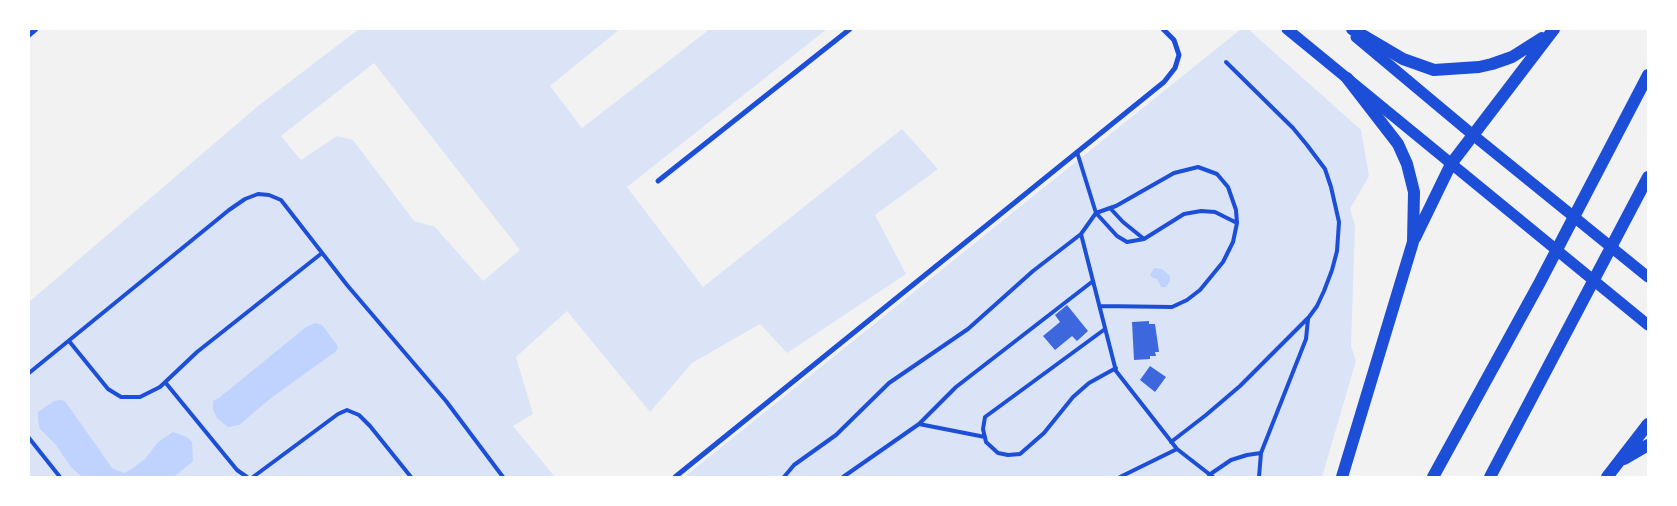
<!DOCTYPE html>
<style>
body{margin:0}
#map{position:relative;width:1677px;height:506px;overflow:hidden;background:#f2f2f2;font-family:Lora,serif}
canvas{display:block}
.frame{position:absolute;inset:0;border:30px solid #fff;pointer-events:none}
</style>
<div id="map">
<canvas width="1677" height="506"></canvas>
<div class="frame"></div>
</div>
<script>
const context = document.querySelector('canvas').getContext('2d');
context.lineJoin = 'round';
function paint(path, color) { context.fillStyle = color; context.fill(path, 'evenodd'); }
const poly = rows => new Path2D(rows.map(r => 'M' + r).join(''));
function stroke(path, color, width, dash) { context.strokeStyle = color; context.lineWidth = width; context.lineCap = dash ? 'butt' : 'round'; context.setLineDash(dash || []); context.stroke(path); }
const green = poly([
 [359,29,620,29,550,86,582,128,710,29,827,29,627,187,703,287,902,129,938,169,875,215,906,274,787,353,760,324,692,363,650,412,567,311,516,357,533,414,513,426,555,477,29,477,29,302,258,106],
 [374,63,520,250,483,281,435,227,414,221,353,140,337,136,301,160,281,136],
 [1241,29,1248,29,1361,130,1369,176,1350,209,1355,225,1351,346,1356,361,1322,477,684,477]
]);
const water = poly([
 [1154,268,1162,269,1170,276,1170,281,1166,287,1161,287,1157,279,1153,278,1150,275],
 [315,323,322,325,337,345,338,348,335,352,271,398,239,425,228,427,217,418,213,410,213,401,219,398,306,327],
 [60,400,65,401,112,468,124,473,130,470,145,459,158,442,173,432,187,437,192,442,193,461,174,477,82,477,71,467,56,445,40,429,38,421,38,412,54,401]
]);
const building = poly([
 [1067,305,1088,331,1077,341,1072,336,1055,350,1043,336,1060,322,1055,315],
 [1149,321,1149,324,1155,324,1159,352,1155,352,1156,356,1150,356,1150,359,1134,360,1132,322],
 [1150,366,1166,377,1155,392,1140,380]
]);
const service = poly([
 [1077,152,1096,213,1081,234,1116,371,1177,449,1213,477],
 [1144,239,1184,214,1201,211,1215,212,1237,223],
 [1100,306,1172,307,1187,300,1200,290,1223,262,1233,242,1237,223,1236,210,1228,187,1217,174,1198,167,1174,173,1116,206,1110,208,1096,213,1117,236,1127,242,1144,239,1123,222,1110,208],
 [1105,329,985,417,983,429,986,442,998,453,1008,455,1020,454,1044,433,1073,397,1089,383,1116,368],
 [69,341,108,389,121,397,140,397,160,387,197,352,322,253],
 [29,373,229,210,245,199,258,194,269,195,281,200,347,285,446,401,503,477],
 [165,382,237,470,247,477],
 [919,424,956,387,1093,281],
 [29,438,60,477],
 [1171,442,1206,415,1240,386,1309,317,1317,306,1324,291,1332,270,1337,251,1339,222,1331,187,1325,169,1307,145,1293,128,1226,62],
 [1209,475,1231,460,1247,455,1261,453],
 [253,477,338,414,347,410,359,415,370,426,411,477],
 [784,477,794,465,836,435,889,383,968,329,1033,271,1081,234],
 [843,477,919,424,985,437],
 [1120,477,1177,449],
 [1259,477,1261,453,1306,339,1308,319]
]);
const minor = poly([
 [29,35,36,29],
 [658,181,850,29],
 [675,477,1164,82,1175,68,1179,55,1174,40,1163,29]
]);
const primary = poly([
 [1287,29,1648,325],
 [1356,37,1473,135,1648,277]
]);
const motorway = poly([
 [1352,29,1403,59,1434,70,1479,67,1492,64,1512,57,1542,38],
 [1415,238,1451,164,1554,29],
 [1624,459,1648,445],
 [1342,477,1413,242,1414,192,1407,164,1398,144,1347,78],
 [1433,477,1540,282,1648,75],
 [1490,477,1648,177],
 [1607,477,1648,424]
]);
paint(green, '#dbe4f7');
paint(water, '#bfd3fe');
paint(building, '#3d67dc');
stroke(service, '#1d4ed8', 4);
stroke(minor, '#1d4ed8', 5);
stroke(primary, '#1d4ed8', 11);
stroke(motorway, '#1d4ed8', 12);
</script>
